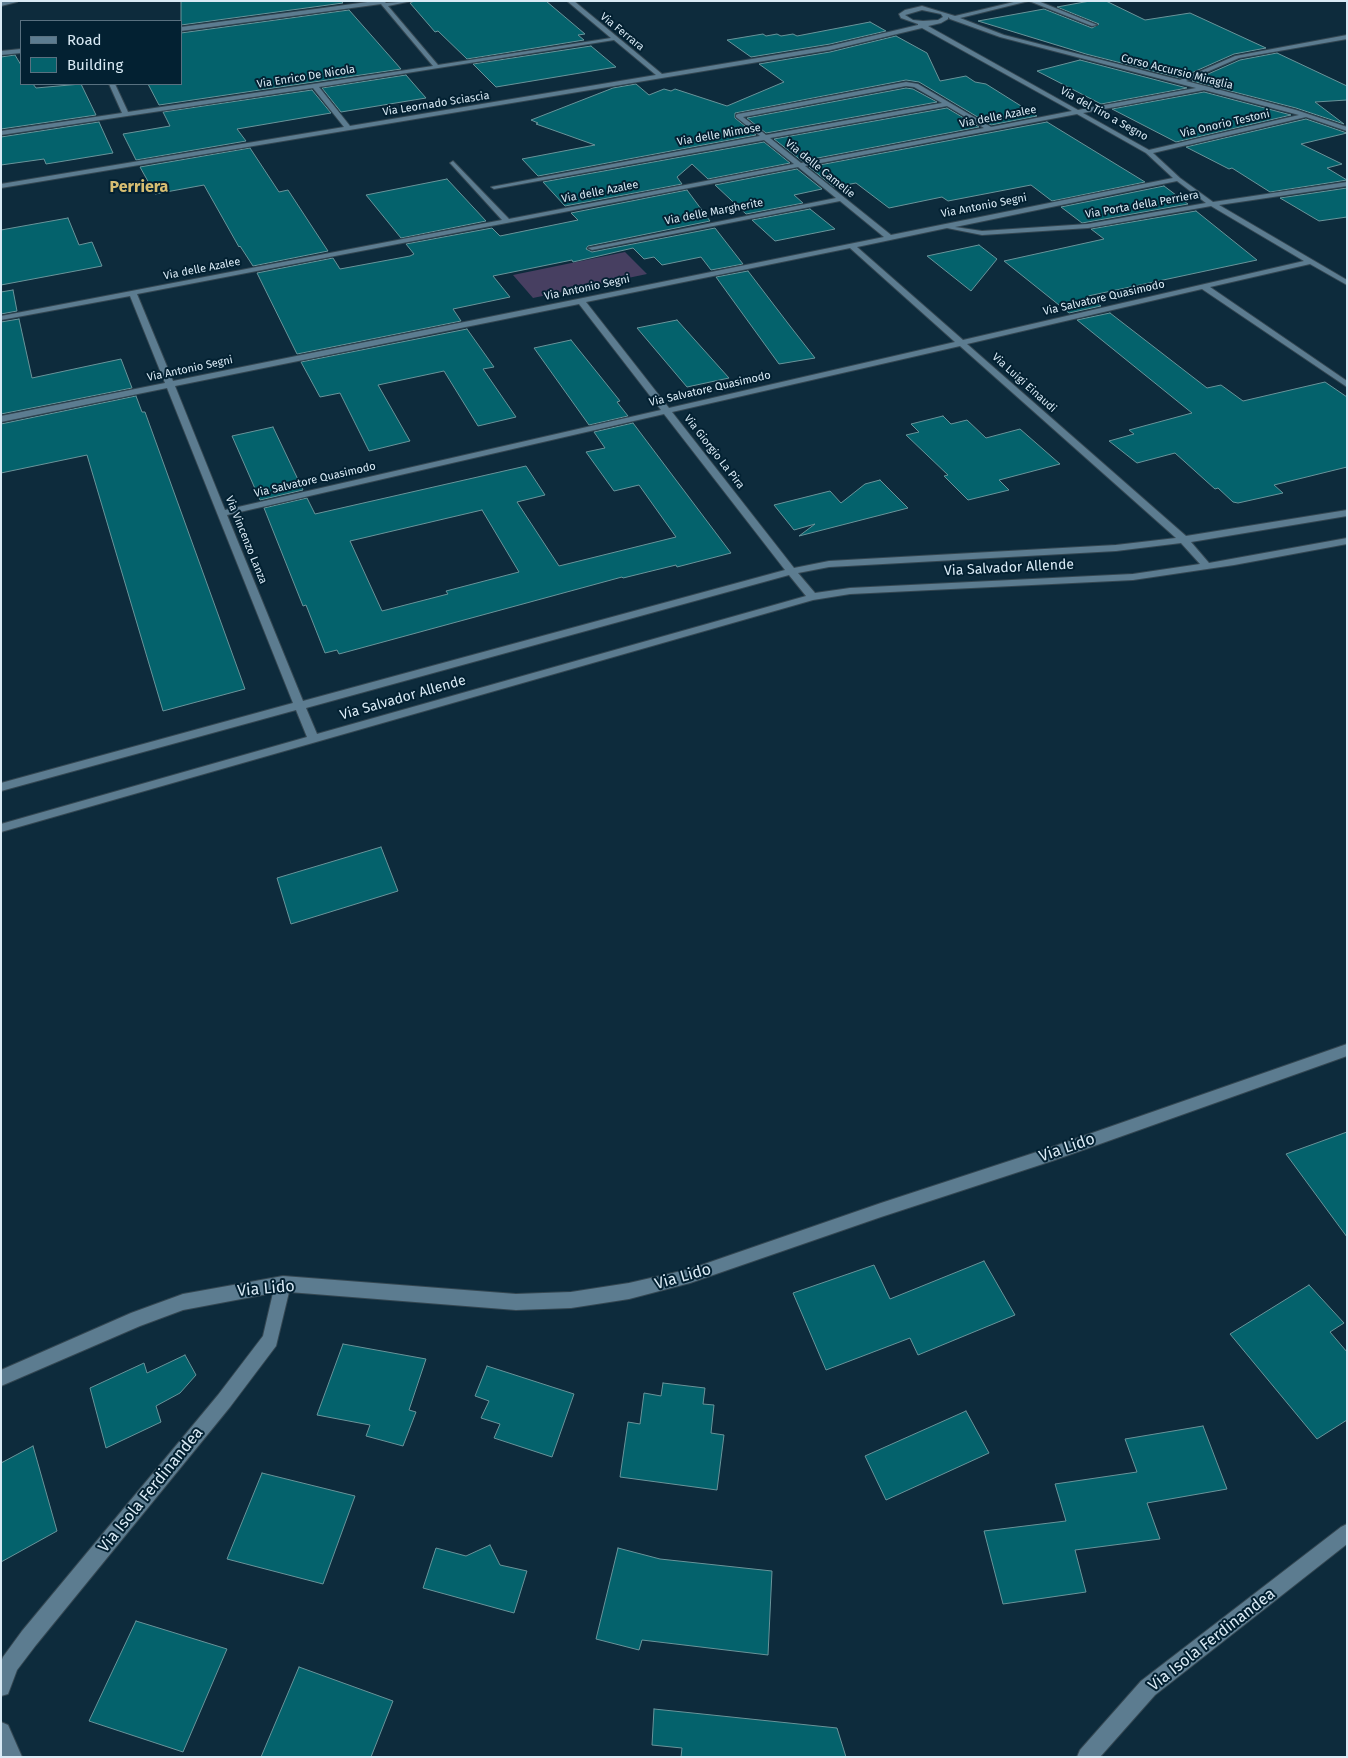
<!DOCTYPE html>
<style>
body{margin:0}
#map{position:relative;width:1348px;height:1758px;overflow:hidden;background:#0d2b3c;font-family:"Fira Sans",sans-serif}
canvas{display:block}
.frame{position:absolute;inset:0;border:2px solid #d9eaf5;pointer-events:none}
.legend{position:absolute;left:20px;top:20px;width:162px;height:65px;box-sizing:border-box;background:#032132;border:1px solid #597180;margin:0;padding:6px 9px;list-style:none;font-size:15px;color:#d9eaf5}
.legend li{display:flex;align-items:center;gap:10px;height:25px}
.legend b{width:25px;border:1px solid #597180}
</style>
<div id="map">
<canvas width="1348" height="1758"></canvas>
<div class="frame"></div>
<ul class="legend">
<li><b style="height:6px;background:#5c7c90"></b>Road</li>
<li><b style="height:14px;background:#04626c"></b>Building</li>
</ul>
</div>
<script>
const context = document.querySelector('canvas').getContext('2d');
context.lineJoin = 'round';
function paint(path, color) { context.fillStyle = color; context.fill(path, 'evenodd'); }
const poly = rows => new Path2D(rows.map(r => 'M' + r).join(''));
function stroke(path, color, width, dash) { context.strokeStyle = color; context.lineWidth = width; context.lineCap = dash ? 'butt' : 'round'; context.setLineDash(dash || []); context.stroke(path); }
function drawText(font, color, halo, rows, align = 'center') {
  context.font = font + ' "Fira Sans",sans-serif'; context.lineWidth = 4; context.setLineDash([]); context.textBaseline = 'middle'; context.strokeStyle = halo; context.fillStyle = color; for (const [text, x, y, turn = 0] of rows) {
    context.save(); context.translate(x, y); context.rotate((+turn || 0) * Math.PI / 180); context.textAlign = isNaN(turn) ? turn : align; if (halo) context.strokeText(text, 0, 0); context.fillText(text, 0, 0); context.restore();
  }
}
const green = poly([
 [625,252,647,274,533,298,513,275]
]);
const building = poly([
 [181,1,341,1,343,3,181,25,181,1],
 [414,1,546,1,585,34,578,35,584,40,467,59,438,31,435,32,429,25,410,3,414,1],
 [1090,1,1106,1,1145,20,1190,13,1266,48,1234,54,1180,78,1086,54,978,21,1044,9,1092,28,1099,24,1057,7,1090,1],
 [349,10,401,69,159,105,148,84,181,84,181,33,349,10],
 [870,22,886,31,830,44,751,57,727,40,763,34,766,36,777,34,781,36,793,34,797,36,870,22],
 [896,36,927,53,940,81,966,76,975,82,986,84,1037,116,991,125,919,82,906,80,735,113,735,118,756,135,538,176,522,159,595,145,536,124,538,123,531,120,613,88,636,84,649,95,664,89,671,91,675,89,727,106,784,82,759,64,830,52,896,36],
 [591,46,616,67,496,87,473,64,591,46],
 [1277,53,1347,86,1347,100,1315,102,1344,124,1296,108,1192,81,1240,60,1277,53],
 [15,55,21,65,21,84,33,84,36,88,81,84,96,115,1,129,1,57,15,55],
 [1080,60,1187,88,1101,104,1037,71,1080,60],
 [406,75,426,98,341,112,322,88,406,75],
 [906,88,913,89,937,102,766,133,747,118,906,88],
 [312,90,331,113,237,129,246,141,136,160,123,134,170,126,163,112,312,90],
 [1204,92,1291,115,1176,142,1112,109,1204,92],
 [947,108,979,127,802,161,774,139,947,108],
 [1306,119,1347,133,1301,144,1342,164,1327,168,1347,180,1270,192,1232,168,1229,169,1186,147,1306,119],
 [99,122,113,153,46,164,44,159,1,165,1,137,99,122],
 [1047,122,1145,182,1052,201,1031,185,948,201,942,197,889,208,856,183,834,187,809,167,1047,122],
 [764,142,790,163,708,179,692,164,677,177,682,184,565,206,543,182,764,142],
 [250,148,279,192,288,190,328,251,253,266,240,246,239,247,204,185,155,194,140,167,250,148],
 [797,169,822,189,794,195,803,203,746,214,715,185,797,169],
 [447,179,486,221,401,238,366,195,447,179],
 [1164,186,1188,204,1082,223,1061,207,1164,186],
 [1347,188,1347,217,1319,221,1280,198,1347,188],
 [687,190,710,221,588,246,586,249,592,252,715,228,743,264,711,270,701,257,662,265,654,257,644,259,633,248,573,262,572,260,493,276,510,297,453,309,461,321,297,354,257,273,333,258,340,269,410,256,414,254,406,244,492,228,500,236,578,220,571,213,687,190],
 [810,209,835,229,775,241,752,220,810,209],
 [1196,211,1257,260,1088,296,1101,306,1069,313,1004,261,1104,239,1091,229,1196,211],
 [68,218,79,245,92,242,102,266,1,285,1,230,68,218],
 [979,245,997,259,971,291,927,256,979,245],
 [748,271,790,326,815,358,779,364,716,277,748,271],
 [13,290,17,311,1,314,1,292,13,290],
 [1110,313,1207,388,1221,385,1243,401,1325,382,1347,397,1347,467,1274,485,1283,493,1238,503,1233,502,1218,488,1215,489,1175,453,1137,463,1109,441,1134,434,1129,430,1192,413,1077,320,1110,313],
 [19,319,32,378,121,359,132,388,1,414,1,322,19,319],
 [677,320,729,378,687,387,637,328,677,320],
 [467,329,494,367,483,369,516,417,478,426,444,371,378,385,410,441,369,451,340,393,320,397,301,362,467,329],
 [571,340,620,401,617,402,628,416,589,425,534,348,571,340],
 [136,396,142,412,145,412,245,689,163,711,87,455,1,473,1,424,136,396],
 [943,416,951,424,967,420,986,438,1020,429,1060,464,999,480,1009,490,968,500,944,476,948,475,906,435,919,432,911,424,943,416],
 [633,423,731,553,677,567,676,565,623,578,622,577,339,654,337,650,325,653,306,605,303,606,264,508,307,498,315,514,526,466,545,495,517,502,559,566,676,537,639,485,614,491,586,452,605,448,594,432,633,423],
 [482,510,519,572,446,591,448,594,382,611,350,541,482,510],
 [273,427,303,490,260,500,232,436,273,427],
 [880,480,908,508,799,536,815,524,794,530,774,505,830,491,841,503,865,484,880,480],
 [381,847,398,891,291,924,277,878,381,847],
 [1347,1132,1347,1237,1286,1154,1347,1132],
 [984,1261,1015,1315,918,1355,910,1338,826,1370,793,1293,874,1265,890,1299,984,1261],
 [1309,1285,1344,1323,1330,1332,1347,1352,1347,1420,1317,1439,1230,1334,1309,1285],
 [343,1344,426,1359,409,1410,416,1412,403,1446,366,1436,370,1425,317,1415,343,1344],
 [185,1355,196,1375,180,1393,156,1406,161,1422,106,1448,90,1388,144,1363,147,1373,185,1355],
 [487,1366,574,1394,552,1457,494,1438,500,1424,481,1418,489,1401,475,1396,487,1366],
 [663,1383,705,1388,703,1404,714,1405,711,1433,724,1435,717,1490,620,1477,628,1422,640,1424,644,1393,661,1396,663,1383],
 [966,1411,989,1453,886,1500,865,1456,966,1411],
 [1203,1426,1227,1489,1147,1503,1160,1539,1075,1550,1086,1592,1003,1604,984,1531,1066,1521,1055,1484,1137,1472,1125,1439,1203,1426],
 [33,1446,57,1531,1,1562,1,1463,33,1446],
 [262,1473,355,1496,323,1584,227,1559,262,1473],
 [490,1545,500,1565,527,1571,514,1613,423,1588,436,1548,466,1556,490,1545],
 [618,1548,660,1559,772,1571,768,1655,642,1640,639,1650,596,1639,618,1548],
 [136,1621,227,1649,183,1752,89,1721,136,1621],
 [299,1667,393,1701,371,1757,261,1757,299,1667],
 [654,1709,837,1728,846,1757,681,1757,682,1748,652,1745,654,1709]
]);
const minor = poly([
 [18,1,17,2,1,6,1,2,18,1],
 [375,1,384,1,386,3,412,1,388,6,438,65,611,38,567,1,574,1,662,74,830,46,918,25,918,24,901,18,899,14,905,10,922,6,955,16,1018,1,1029,1,960,18,1004,35,1180,80,1235,56,1347,35,1347,39,1239,58,1186,81,1296,110,1347,127,1347,131,1306,117,1153,153,1180,178,1213,202,1347,182,1347,186,1219,205,1347,280,1347,285,1310,264,1210,287,1347,381,1347,387,1202,289,967,344,1186,536,1347,510,1347,516,1191,542,1209,563,1347,538,1347,544,1234,565,1133,580,850,594,813,600,1,832,1,824,307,737,296,710,1,791,1,783,293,703,167,388,1,422,1,416,165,383,130,296,1,320,1,316,502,220,451,164,450,163,453,161,509,219,794,164,764,140,494,189,491,187,760,136,736,117,736,115,738,114,906,82,918,84,991,127,1072,111,922,28,830,50,1,188,1,184,344,127,313,88,1,135,1,131,122,113,109,84,115,84,128,112,433,66,381,4,181,31,181,27,375,1],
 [922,10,941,14,943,17,938,20,923,21,913,20,905,15,922,10],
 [948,17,950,19,1000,37,1196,88,1078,110,928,26,941,23,948,19,948,17],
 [614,40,656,75,350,126,319,87,614,40],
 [906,86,914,87,942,103,766,135,743,117,906,86],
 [1204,90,1299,115,1149,150,1083,113,1204,90],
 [947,106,984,128,801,163,770,138,947,106],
 [1077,114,1146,153,1173,178,891,235,805,166,1077,114],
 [798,167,836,198,588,248,592,250,840,201,884,237,173,381,137,294,798,167],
 [1177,181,1206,203,1088,224,982,231,955,227,1177,181],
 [1211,206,1304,261,963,340,857,247,947,228,982,235,1088,228,1211,206],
 [850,248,955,342,669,408,586,302,850,248],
 [579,304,661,410,225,510,175,386,579,304],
 [960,346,1176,538,1116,545,829,561,794,568,672,412,960,346],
 [664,414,785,570,303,701,227,515,664,414],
 [1181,543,1200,564,1133,574,850,588,815,593,798,573,829,567,1116,551,1181,543],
 [789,575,806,596,317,734,306,708,789,575],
 [1029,1,1038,1,1097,25,1092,26,1029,1],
 [21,49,21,53,1,55,1,51,21,49],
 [1347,1044,1347,1056,1052,1161,881,1217,690,1283,629,1299,571,1308,516,1310,289,1292,276,1346,230,1407,36,1645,17,1670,8,1694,1,1696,1,1662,3,1657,22,1631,218,1395,263,1336,273,1293,183,1310,140,1326,1,1386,1,1370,131,1313,183,1294,283,1276,516,1294,571,1292,629,1283,690,1269,881,1203,1052,1147,1347,1044],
 [1347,1524,1347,1544,1155,1695,1100,1757,1077,1757,1080,1750,1141,1681,1341,1527,1347,1524],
 [1,1722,8,1725,22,1757,2,1757,1,1722]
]);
const farStreetnames = [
 ["Via Ferrara",622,32,39],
 ["Corso Accursio Miraglia",1177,72,14],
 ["Via Enrico De Nicola",306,77,-9],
 ["Via Leornado Sciascia",436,104,-9],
 ["Via del Tiro a Segno",1104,114,29],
 ["Via delle Azalee",998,117,-11],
 ["Via Onorio Testoni",1225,124,-13],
 ["Via delle Mimose",719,135,-10],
 ["Via delle Camelie",820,169,39],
 ["Via delle Azalee",600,192,-11],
 ["Via Porta della Perriera",1142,205,-10],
 ["Via Antonio Segni",984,206,-11],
 ["Via delle Margherite",714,212,-11],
 ["Via delle Azalee",202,269,-11],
 ["Via Antonio Segni",587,288,-12],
 ["Via Salvatore Quasimodo",1104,298,-13],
 ["Via Antonio Segni",190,369,-12],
 ["Via Luigi Einaudi",1024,383,42],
 ["Via Salvatore Quasimodo",710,389,-13],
 ["Via Giorgio La Pira",714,452,52],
 ["Via Salvatore Quasimodo",315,480,-13],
 ["Via Vincenzo Lanza",246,540,68]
];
const streetNames = [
 ["Via Salvador Allende",1009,568,-3],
 ["Via Salvador Allende",403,698,-16]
];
const farDistrictnames = [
 ["Perriera",139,188]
];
const nearStreetnames = [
 ["Via Lido",1067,1148,-19],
 ["Via Lido",683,1277,-16],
 ["Via Lido",266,1289,-5],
 ["Via Isola Ferdinandea",151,1490,-51],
 ["Via Isola Ferdinandea",1212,1640,-38]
];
paint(green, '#473f61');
paint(building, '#04626c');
stroke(building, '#69949a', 1);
stroke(minor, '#344752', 2);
paint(minor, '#5c7c90');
drawText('11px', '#d9eaf5', '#032132', farStreetnames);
drawText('14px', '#d9eaf5', '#032132', streetNames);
drawText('bold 16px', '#d7be72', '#032132', farDistrictnames);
drawText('16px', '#d9eaf5', '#032132', nearStreetnames);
</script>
